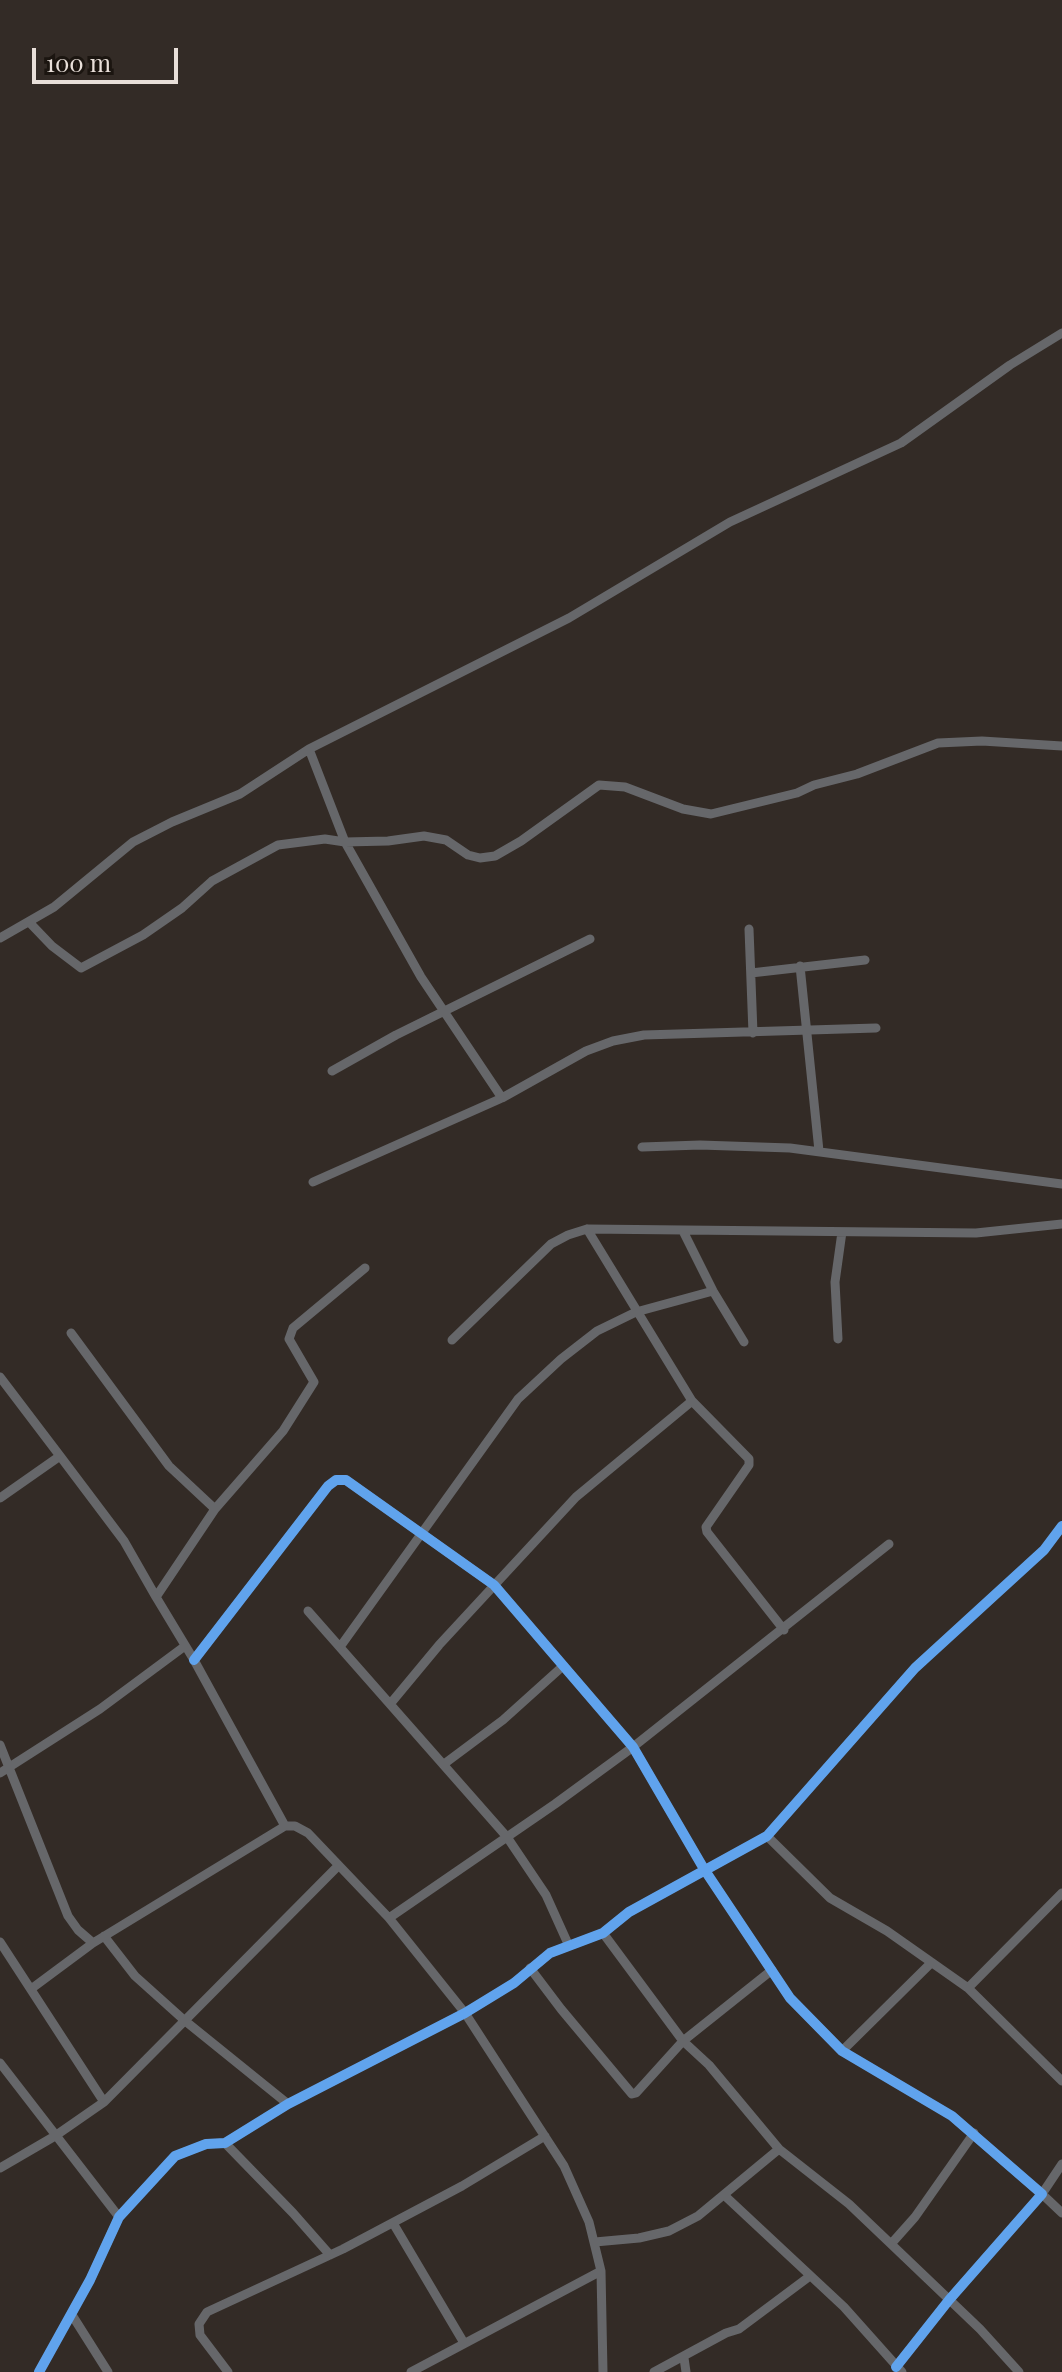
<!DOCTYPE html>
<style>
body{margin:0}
#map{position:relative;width:1062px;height:2372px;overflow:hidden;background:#332b26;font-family:"Playfair Display",serif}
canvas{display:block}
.scale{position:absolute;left:32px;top:48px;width:146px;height:36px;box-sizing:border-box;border:4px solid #e8dfd9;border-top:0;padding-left:10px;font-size:24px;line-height:28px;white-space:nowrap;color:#e8dfd9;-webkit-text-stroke:6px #1b1510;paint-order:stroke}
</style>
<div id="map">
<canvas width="1062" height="2372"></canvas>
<div class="scale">100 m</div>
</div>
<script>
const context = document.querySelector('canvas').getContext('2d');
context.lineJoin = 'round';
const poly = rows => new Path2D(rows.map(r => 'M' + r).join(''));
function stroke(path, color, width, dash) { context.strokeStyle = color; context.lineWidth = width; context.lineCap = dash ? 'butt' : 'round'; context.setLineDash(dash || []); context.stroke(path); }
const minor = poly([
 [309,749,345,842,421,977,502,1098],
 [29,922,52,946,81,968,143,935,182,908,212,881,278,845,325,839,345,842,388,841,424,836,446,840,468,855,480,858,495,856,521,841,599,785,625,787,683,809,711,814,797,793,814,785,857,774,938,743,982,741,1062,746],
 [749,929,753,1033],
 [0,938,54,907,133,842,172,822,240,794,309,749,569,618,730,522,901,443,1010,365,1062,333],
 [800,966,819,1151],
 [751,973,865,960],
 [332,1071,396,1035,590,939],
 [642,1147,700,1145,790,1148,1062,1184],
 [313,1182,502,1098,586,1051,613,1041,644,1035,876,1028],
 [587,1229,692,1401,749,1459,749,1465,706,1527,707,1532,784,1630],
 [683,1231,713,1291,744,1342],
 [71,1333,169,1466,215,1509,156,1597,194,1660,285,1826],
 [838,1339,835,1282,842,1232],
 [452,1340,551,1244,568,1235,587,1229,976,1233,1062,1224],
 [0,1377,60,1456,0,1498],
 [60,1456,124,1541,156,1597],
 [215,1509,283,1431,314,1382,289,1339,293,1328,365,1268],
 [308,1611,507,1837,546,1895,569,1946],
 [340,1647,518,1399,561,1359,597,1331,636,1312,713,1291],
 [194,1660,328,1486,336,1480,346,1480,494,1585,633,1747,704,1869,790,1998,842,2051,952,2116,1042,2194,949,2300,896,2367],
 [390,1704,439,1645,576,1497,692,1401],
 [0,1745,68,1916,78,1930,93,1943],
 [444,1764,503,1720,563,1666],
 [0,1773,100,1709,185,1646],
 [767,1836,830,1898,887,1931,968,1988,1062,2081],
 [389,1918,555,1804,633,1747,889,1544],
 [104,1936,135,1976,184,2020,288,2104],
 [0,1942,104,2102],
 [530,1968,561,2009,632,2094,636,2093,683,2041,772,1970],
 [968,1988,1062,1893],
 [31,1989,93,1943,285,1826,295,1826,308,1833,389,1918,465,2013,564,2166,589,2222,601,2271,603,2372],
 [842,2051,931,1963],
 [0,2063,119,2217],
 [225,2143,293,2213,330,2255],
 [779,2149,849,2204,891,2244,980,2329,1019,2372],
 [1062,2164,1042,2194,1062,2213],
 [0,2168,55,2136,104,2102,338,1866],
 [724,2195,844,2307,902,2372],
 [393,2223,464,2343],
 [595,2242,639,2238,669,2231,698,2216,779,2149,709,2065,683,2041,603,1933],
 [891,2244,915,2217,974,2133],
 [72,2315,108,2372],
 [684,2358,686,2372],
 [39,2372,90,2280,119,2217,175,2156,206,2144,225,2143,288,2104,465,2013,514,1983,550,1953,603,1933,629,1912,767,1836,915,1668,1044,1550,1062,1526],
 [228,2372,200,2335,199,2324,207,2312,343,2249,462,2186,545,2136],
 [411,2372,601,2271],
 [654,2372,726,2333,739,2329,810,2276]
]);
const cycleway = poly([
 [194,1660,328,1486,336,1480,346,1480,494,1585,633,1747,704,1869,790,1998,842,2051,952,2116,1042,2194,949,2300,896,2367],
 [39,2372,90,2280,119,2217,175,2156,206,2144,225,2143,288,2104,465,2013,514,1983,550,1953,603,1933,629,1912,767,1836,915,1668,1044,1550,1062,1526]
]);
stroke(minor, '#66676a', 9);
stroke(cycleway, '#60a3ed', 10);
</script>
